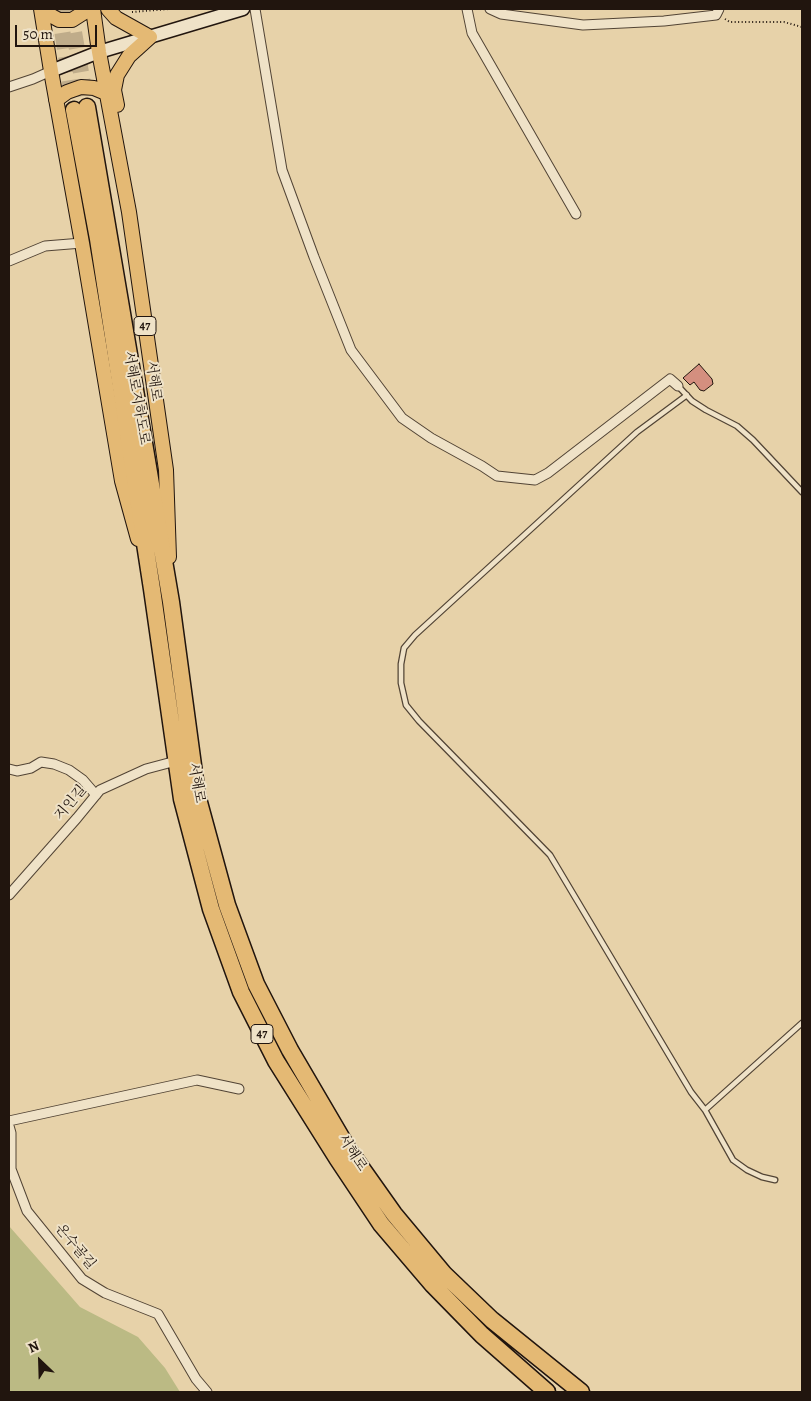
<!DOCTYPE html>
<meta charset="utf-8">
<style>
body{margin:0}
#map{position:relative;width:811px;height:1401px;overflow:hidden;background:#e7d2a9;font-family:Alegreya,serif}
canvas{display:block}
.frame{position:absolute;inset:0;border:10px solid #21150e;pointer-events:none}
.north{position:absolute;left:15px;top:1336px;width:50px;height:50px;-webkit-text-stroke:4px #efe2c7;paint-order:stroke;rotate:336deg;font-size:14px;font-weight:700;line-height:20px;text-align:center;color:#21150e}
.north::after{content:'';display:block;margin:auto;width:18px;height:22px;background:#21150e;clip-path:polygon(50% 0,100% 100%,50% 72%,0 100%)}
.scale{position:absolute;left:15px;top:25px;width:82px;height:22px;box-sizing:border-box;border:2px solid #21150e;border-top:0;padding-left:6px;font-size:15px;line-height:18px;white-space:nowrap;color:#21150e;-webkit-text-stroke:4px #efe2c7;paint-order:stroke}
</style>
<div id="map">
<canvas width="811" height="1401"></canvas>
<div class="frame"></div>
<div class="north">N</div>
<div class="scale">50 m</div>
</div>
<script>
const context = document.querySelector('canvas').getContext('2d');
context.lineJoin = 'round';
function paint(path, color) { context.fillStyle = color; context.fill(path, 'evenodd'); }
const poly = rows => new Path2D(rows.map(r => 'M' + r).join(''));
function stroke(path, color, width, dash) { context.strokeStyle = color; context.lineWidth = width; context.lineCap = dash ? 'butt' : 'round'; context.setLineDash(dash || []); context.stroke(path); }
function drawText(font, color, halo, rows, align = 'center') {
  context.font = font + ' Alegreya,"Noto Serif KR",serif'; context.lineWidth = 4; context.setLineDash([]); context.textBaseline = 'middle'; context.strokeStyle = halo; context.fillStyle = color; for (const [text, x, y, turn = 0] of rows) {
    context.save(); context.translate(x, y); context.rotate((+turn || 0) * Math.PI / 180); context.textAlign = isNaN(turn) ? turn : align; if (halo) context.strokeText(text, 0, 0); context.fillText(text, 0, 0); context.restore();
  }
}
const green = poly([
 [9,1226,80,1307,138,1337,165,1368,180,1392,9,1392]
]);
const building = poly([
 [699,364,712,379,713,384,704,391,700,390,694,382,690,385,683,378,699,364]
]);
const highwayTunnel = poly([
 [59,9,74,110],
 [70,9,87,107]
]);
const path = poly([
 [132,12,169,9],
 [725,19,730,22,784,22,802,27]
]);
const lane = poly([
 [678,386,692,401,706,410,737,426,753,440,802,492],
 [687,395,637,432,415,635,404,648,401,664,401,683,406,705,419,721,550,855,691,1092,705,1110,733,1160,747,1170,762,1177,775,1180],
 [705,1110,802,1023]
]);
const street = poly([
 [255,9,282,170,314,257,351,350,402,418,431,438,482,466,497,476,535,480,548,473,670,379,678,386],
 [467,9,472,33,576,214],
 [490,9,501,14,583,25,664,21,716,15,719,9],
 [9,87,33,79,51,71],
 [9,261,45,246,82,243],
 [9,769,17,771,31,768,41,762,54,764,69,770,83,780,96,795],
 [9,895,77,818,100,790,146,769,176,761],
 [9,1121,197,1080,239,1089],
 [9,1126,11,1133,11,1169,27,1211,82,1279,105,1293,158,1314,196,1379,207,1392]
]);
const secondary = poly([
 [51,71,99,52,243,9]
]);
const primary = poly([
 [41,9,51,71,82,243,122,481,138,539],
 [44,9,50,15,59,20,72,20,83,13,86,9],
 [93,9,99,52,129,212,166,470,169,557],
 [108,9,116,18,150,37,129,56,117,75,114,90,117,105],
 [56,100,67,92,81,87,94,88,106,93]
]);
const highway = poly([
 [87,107,171,602,197,795,227,905,256,984,290,1050,348,1149,394,1214,444,1274,492,1320,581,1392],
 [74,110,98,239,152,589,182,799,211,909,241,992,276,1061,337,1158,381,1224,433,1285,482,1335,547,1392]
]);
const shields = [
 [145,326,22],
 [262,1034,22]
];
const shieldNames = [
 ["47",145,326],
 ["47",262,1034]
];
const streetNames = [
 ["서해로",153,381,82],
 ["서해로지하도로",136,398,80],
 ["서해로",196,783,80],
 ["지인길",71,803,-50],
 ["서해로",352,1153,57],
 ["온수골길",75,1247,50]
];
paint(green, '#bbba84');
paint(building, '#d48f7f');
stroke(building, '#21150e', 1);
stroke(highwayTunnel, '#bfac8a', 16, [16, 8]);
stroke(lane, '#524435', 7);
stroke(street, '#524435', 11);
stroke(secondary, '#21150e', 15);
stroke(primary, '#21150e', 16);
stroke(highway, '#21150e', 19);
stroke(path, '#21150e', 2, [1, 2.5]);
stroke(lane, '#efe2c7', 4.5);
stroke(street, '#efe2c7', 9);
stroke(secondary, '#efe2c7', 12);
stroke(primary, '#e4b974', 14);
stroke(highway, '#e4b974', 16);
for (const [x, y, w] of shields) { const box = new Path2D(); box.roundRect(x - w / 2, y - 9.5, w, 19, 4); context.fillStyle = '#efe2c7'; context.fill(box); stroke(box, '#21150e', 1); }
drawText('bold 12px', '#21150e', null, shieldNames);
drawText('14px', '#21150e', '#efe2c7', streetNames);
</script>
